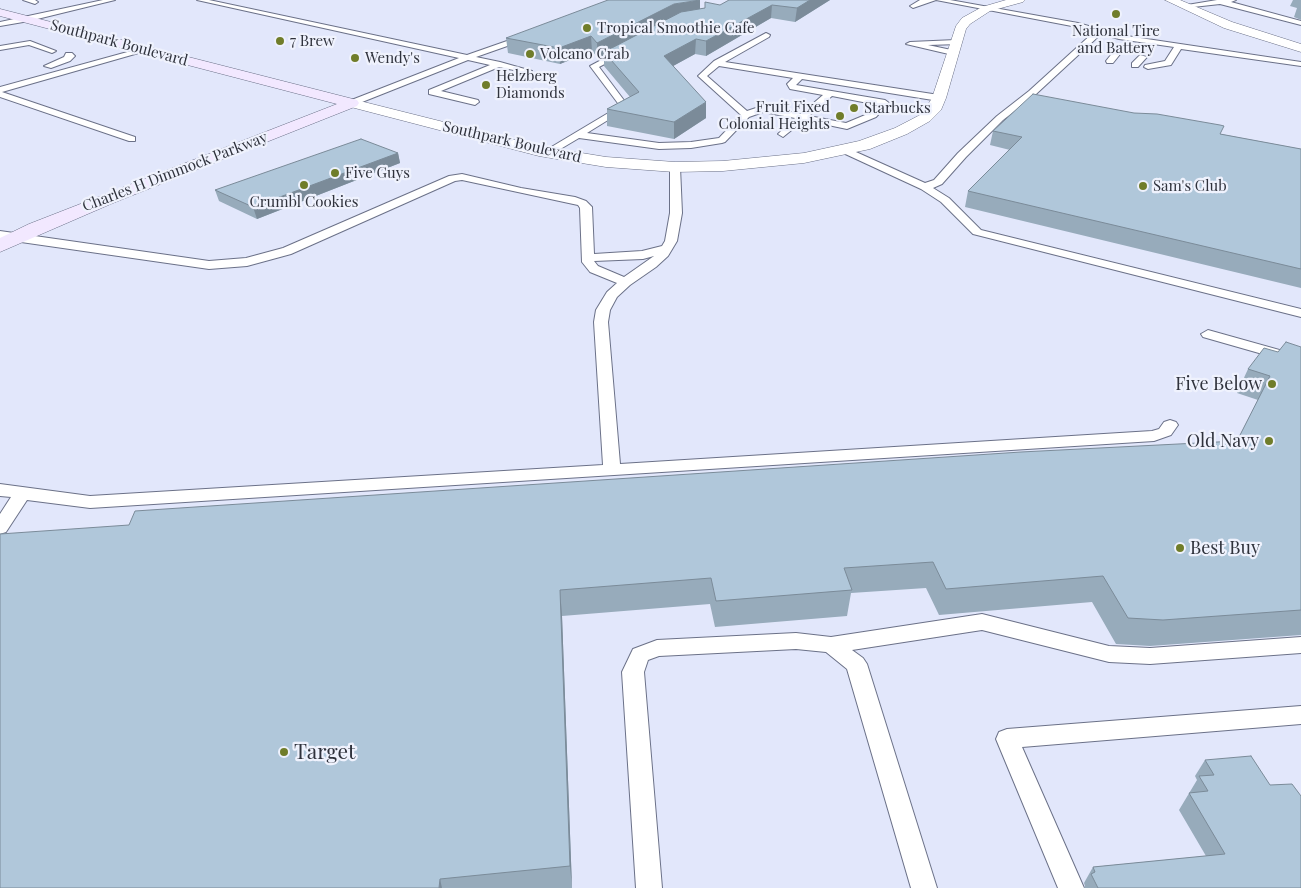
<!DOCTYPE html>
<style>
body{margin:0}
canvas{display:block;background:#eff2fd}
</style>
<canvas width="1301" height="888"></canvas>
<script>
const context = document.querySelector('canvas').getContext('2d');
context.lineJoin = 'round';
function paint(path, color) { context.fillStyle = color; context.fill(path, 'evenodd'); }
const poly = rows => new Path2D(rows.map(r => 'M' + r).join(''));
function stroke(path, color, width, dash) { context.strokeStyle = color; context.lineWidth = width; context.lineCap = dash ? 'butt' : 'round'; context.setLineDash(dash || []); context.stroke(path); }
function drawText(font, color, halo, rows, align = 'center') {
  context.font = font + ' "Playfair Display",serif'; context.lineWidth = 4.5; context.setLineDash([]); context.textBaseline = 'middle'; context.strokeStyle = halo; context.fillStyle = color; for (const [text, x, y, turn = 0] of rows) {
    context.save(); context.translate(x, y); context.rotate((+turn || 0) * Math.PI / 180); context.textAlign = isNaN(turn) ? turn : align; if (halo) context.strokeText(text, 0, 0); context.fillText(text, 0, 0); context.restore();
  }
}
const built = poly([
 [0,0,1301,0,1301,888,0,888]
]);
const service = poly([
 [23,0,35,0,38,2,35,4,23,0],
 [103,0,115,0,29,21,0,26,0,22,103,0],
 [197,0,209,0,467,55,527,34,530,34,530,38,476,57,500,62,532,71,528,73,499,67,441,91,478,100,479,102,475,105,429,94,429,90,490,65,468,60,352,106,348,103,349,101,459,58,197,0],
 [920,0,950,0,1078,23,1120,35,1301,62,1301,66,1181,49,1171,65,1148,69,1144,67,1145,65,1165,61,1174,47,1119,39,1101,34,1035,95,1003,120,966,157,942,184,933,188,949,198,981,230,1301,309,1301,317,973,234,941,202,921,189,841,152,841,148,847,148,925,183,934,180,958,153,997,116,1029,91,1094,32,1077,27,936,0,913,8,910,6,920,0],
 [1217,0,1236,0,1231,2,1301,21,1301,25,1220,4,1184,8,1181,6,1217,0],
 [766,33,770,35,769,37,725,62,939,95,943,98,939,101,802,79,796,85,885,100,889,103,876,117,847,129,804,120,783,137,778,134,795,118,763,112,749,117,725,142,722,143,691,148,659,149,579,138,552,154,544,154,543,152,620,106,590,66,624,48,628,50,627,52,599,67,629,107,587,133,659,143,691,142,719,138,741,115,698,76,714,61,766,33],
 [719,66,793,78,787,84,790,89,823,95,801,114,762,106,747,111,707,76,719,66],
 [832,96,878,105,870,113,846,123,809,116,832,96],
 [956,40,960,42,959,44,928,45,956,51,956,55,953,55,906,44,910,42,956,40],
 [30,41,56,51,52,53,29,45,0,50,0,46,30,41],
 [142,48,149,50,2,92,135,137,135,141,129,141,0,97,0,87,142,48],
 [1114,51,1121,53,1113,63,1107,63,1106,61,1114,51],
 [66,53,72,53,75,56,70,61,51,68,44,66,64,57,66,53],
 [1140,55,1147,57,1138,67,1132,67,1132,63,1140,55],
 [675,164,680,167,682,213,677,241,668,256,656,267,630,285,617,297,610,310,608,322,620,464,1152,431,1159,429,1164,422,1170,420,1176,422,1178,425,1171,435,1154,441,90,508,27,500,6,532,0,534,0,514,11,497,0,496,0,484,90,496,603,465,594,322,596,310,607,292,617,283,590,272,582,262,580,208,578,205,462,180,455,181,291,254,247,266,209,269,0,239,0,231,209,261,246,258,283,248,449,176,462,174,521,188,575,197,586,201,592,207,594,254,642,251,662,246,665,241,670,213,670,167,675,164],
 [654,256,624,277,598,266,594,261,643,259,654,256],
 [1208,330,1301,356,1301,365,1203,337,1201,334,1208,330],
 [982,614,1109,646,1150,648,1301,637,1301,653,1150,664,1109,662,982,630,852,650,863,658,867,664,937,888,911,888,847,669,826,652,796,649,659,656,648,660,644,672,662,888,636,888,622,672,633,649,657,640,796,633,831,637,982,614],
 [1301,706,1301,724,1022,747,1084,888,1058,888,996,739,999,732,1007,729,1301,706]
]);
const tertiary = poly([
 [1006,0,1025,0,1023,2,990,11,970,24,966,29,946,98,941,110,930,121,907,134,870,149,804,163,723,171,675,172,606,167,539,156,347,106,345,103,347,100,352,99,539,146,606,157,675,162,723,161,804,153,859,141,895,128,920,115,926,108,932,98,956,26,962,18,982,7,1006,0],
 [1165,0,1180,0,1232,22,1301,44,1301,52,1224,28,1165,0]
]);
const secondary = poly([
 [0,9,357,100,359,103,357,106,113,203,0,252,0,238,29,224,337,104,0,16,0,9]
]);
const wall = poly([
 [700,0,700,9,720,5,830,0,795,22,771,18,706,56,695,54,673,66,706,118,674,139,607,126,607,109,630,97,604,66,604,55,598,58,592,51,560,64,508,53,506,38],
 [1293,0,1301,0,1301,20,1294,17,1297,8,1290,6],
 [1134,113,1221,134,1301,149,1301,288,965,207,968,191,1010,150,990,145,993,131],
 [398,153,400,163,257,219,219,201,215,190],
 [1301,347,1301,635,1150,646,1116,644,1092,602,939,615,926,588,851,593,847,616,715,627,710,604,562,616,572,888,0,888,129,525,1237,441,1258,400,1237,393,1248,369,1278,352],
 [1205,760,1301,888,1084,888,1085,886,1084,883,1093,867,1206,856,1179,810,1197,780,1195,776]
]);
const shadedWall = poly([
 [700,0,700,14,604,52,604,55,598,58,597,43,674,4],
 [810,0,830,0,795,22,797,8],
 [772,5,771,18,706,56,706,41],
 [591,36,592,51,560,64,559,48],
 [696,39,695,54,664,71,664,56],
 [706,102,706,118,674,139,674,122],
 [398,153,400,163,257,219,253,207],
 [560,590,562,616,572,888,570,866],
 [440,879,442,888,439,888]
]);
const building = poly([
 [608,0,700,0,674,4,597,43,591,36,559,48,506,38,608,0],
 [729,0,810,0,797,8,772,5,706,41,696,39,664,56,706,102,674,122,607,109,639,92,604,52,681,12,705,8,705,2,720,5,729,0],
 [1033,94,1134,113,1157,114,1220,125,1224,126,1220,134,1301,149,1301,269,968,191,1022,137,993,131,1033,94],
 [361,139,398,153,253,207,215,190,361,139],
 [1286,342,1301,347,1301,610,1163,620,1128,618,1103,576,946,589,933,562,844,568,852,590,716,601,711,578,560,590,570,866,440,879,439,888,0,888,0,534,129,525,135,511,1021,452,1237,441,1270,376,1248,369,1264,348,1278,352,1286,342],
 [1251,756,1270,785,1292,784,1301,796,1301,888,1098,888,1091,874,1095,872,1093,867,1225,854,1189,793,1208,791,1199,776,1214,775,1205,760,1251,756]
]);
const markers = [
 [1116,14,5,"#707d2a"],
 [587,28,5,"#707d2a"],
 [280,41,5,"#707d2a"],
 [530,54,5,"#707d2a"],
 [355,58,5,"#707d2a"],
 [486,85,5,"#707d2a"],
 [854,108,5,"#707d2a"],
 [840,116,5,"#707d2a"],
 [335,173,5,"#707d2a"],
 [304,185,5,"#707d2a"],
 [1143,186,5,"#707d2a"],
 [1272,384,5,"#707d2a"],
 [1269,441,5,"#707d2a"],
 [1180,548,5,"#707d2a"],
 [284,752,5,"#707d2a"]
];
const farPoinames = [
 ["Tropical Smoothie Cafe",597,28],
 ["National Tire",1116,31,"center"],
 ["and Battery",1116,48,"center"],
 ["7 Brew",290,41],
 ["Volcano Crab",540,54],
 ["Wendy's",365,58],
 ["Helzberg",496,76],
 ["Diamonds",496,93],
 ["Fruit Fixed",830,107,"right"],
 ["Colonial Heights",830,124,"right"],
 ["Starbucks",864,108],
 ["Five Guys",345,173],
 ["Sam's Club",1153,186],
 ["Crumbl Cookies",304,202,"center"]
];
const farStreetnames = [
 ["Southpark Boulevard",119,43,15],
 ["Southpark Boulevard",512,142,13],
 ["Charles H Dimmock Parkway",175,172,-21]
];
const poiNames = [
 ["Five Below",1262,384],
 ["Old Navy",1259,441],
 ["Best Buy",1190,548,"left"]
];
const nearPoinames = [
 ["Target",294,752]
];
paint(built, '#e2e7fb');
stroke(service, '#6b7188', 2);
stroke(tertiary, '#6b7188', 1);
stroke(secondary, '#6b7188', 1);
paint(service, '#fff');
paint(tertiary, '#fff');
paint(secondary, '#f2e8ff');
paint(wall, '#97abbb');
paint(shadedWall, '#7b8b99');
paint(building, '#b0c7da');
stroke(building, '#7b8b99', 1);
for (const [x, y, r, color] of markers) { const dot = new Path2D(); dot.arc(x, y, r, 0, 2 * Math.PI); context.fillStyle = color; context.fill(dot); stroke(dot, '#eff2fd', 2); }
drawText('15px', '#2f323c', '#eff2fd', farPoinames, 'left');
drawText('15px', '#2f323c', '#eff2fd', farStreetnames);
drawText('18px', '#2f323c', '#eff2fd', poiNames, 'right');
drawText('21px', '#2f323c', '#eff2fd', nearPoinames, 'left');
</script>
